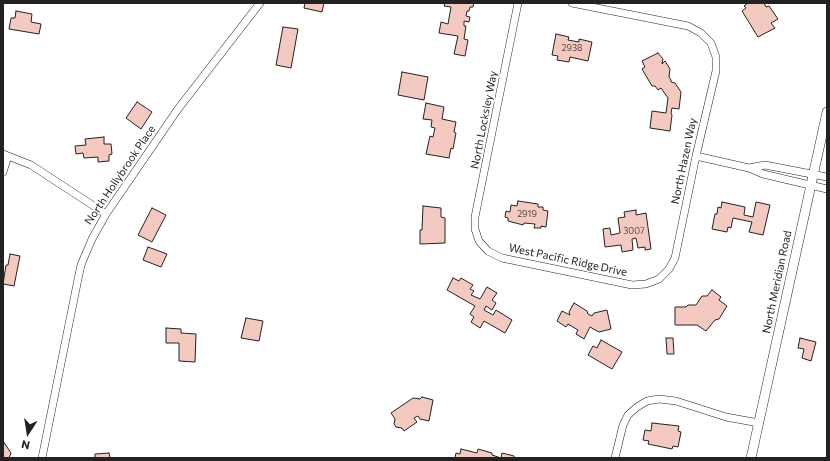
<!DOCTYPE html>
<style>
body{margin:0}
#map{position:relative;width:830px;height:461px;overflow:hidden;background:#fff;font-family:Commissioner,sans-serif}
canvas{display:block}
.frame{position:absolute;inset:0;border:4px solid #222;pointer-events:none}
.north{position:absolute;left:8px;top:413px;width:40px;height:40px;-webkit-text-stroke:3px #fff;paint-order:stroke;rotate:192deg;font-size:11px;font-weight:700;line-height:16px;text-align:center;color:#222}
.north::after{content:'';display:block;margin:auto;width:14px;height:18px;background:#222;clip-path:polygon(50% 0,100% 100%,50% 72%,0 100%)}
</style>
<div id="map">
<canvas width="830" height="461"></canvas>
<div class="frame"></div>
<div class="north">N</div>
</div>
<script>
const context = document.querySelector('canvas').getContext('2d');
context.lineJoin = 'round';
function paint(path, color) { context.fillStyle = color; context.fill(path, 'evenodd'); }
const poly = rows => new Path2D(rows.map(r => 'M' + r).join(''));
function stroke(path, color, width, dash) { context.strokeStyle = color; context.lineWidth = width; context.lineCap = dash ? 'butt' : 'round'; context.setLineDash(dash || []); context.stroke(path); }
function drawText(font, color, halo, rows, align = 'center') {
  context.font = font + ' Commissioner,sans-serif'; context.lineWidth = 3; context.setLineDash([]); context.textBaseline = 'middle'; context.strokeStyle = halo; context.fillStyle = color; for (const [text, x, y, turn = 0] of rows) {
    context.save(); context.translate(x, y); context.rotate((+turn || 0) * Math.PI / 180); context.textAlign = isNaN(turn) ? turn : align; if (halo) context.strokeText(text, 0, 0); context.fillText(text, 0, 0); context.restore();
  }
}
const building = poly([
 [305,3,324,3,322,12,304,8,305,3],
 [445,3,474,3,473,7,470,7,469,11,467,11,466,16,470,17,469,22,464,21,464,26,466,26,464,39,468,40,465,56,454,54,458,36,439,33,441,22,448,24,451,7,444,6,445,3],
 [748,3,764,3,766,7,769,6,778,19,771,23,775,28,758,37,742,11,746,8,744,6,748,3],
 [16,11,32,14,31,22,41,24,39,34,9,29,11,18,15,18,16,11],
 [283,27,298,29,291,68,276,65,283,27],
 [556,34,569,37,568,40,579,42,579,39,592,42,588,61,570,57,569,62,557,60,558,56,552,55,556,34],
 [658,53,663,59,662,64,665,61,670,69,669,77,671,80,671,82,675,83,681,92,679,109,672,108,671,113,672,115,670,131,650,128,652,111,666,113,668,98,661,88,658,90,655,86,652,86,642,69,645,67,642,61,658,53],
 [402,72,428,77,424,100,398,95,402,72],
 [137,102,152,112,141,129,126,118,137,102],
 [426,103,444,107,442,119,456,122,454,132,456,133,453,149,451,148,449,158,426,154,430,136,433,137,435,128,431,127,432,120,423,119,426,103],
 [104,137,104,144,111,144,112,154,109,155,109,161,98,162,98,157,84,158,83,153,76,154,75,146,86,145,85,139,104,137],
 [518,201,538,204,538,207,543,207,543,210,548,211,546,227,541,226,541,228,534,228,535,224,524,223,523,225,508,221,508,218,505,217,506,211,510,212,511,205,517,206,518,201],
 [722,202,745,207,744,215,753,217,756,202,770,205,763,235,749,232,752,222,733,218,731,228,728,227,727,232,712,229,715,214,717,214,718,207,721,208,722,202],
 [423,206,441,208,441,217,445,218,445,243,420,244,420,230,422,230,423,206],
 [152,208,166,215,152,242,138,235,152,208],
 [636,210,636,215,646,213,651,249,645,250,645,247,638,248,636,238,632,239,633,250,622,252,621,245,605,247,603,229,610,228,611,235,620,233,618,218,625,217,624,212,636,210],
 [148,247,167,254,161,267,143,260,148,247],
 [10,254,20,256,14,286,3,284,6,265,8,265,10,254],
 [453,278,459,281,461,278,473,285,470,289,474,291,471,295,480,299,487,287,497,293,492,300,496,303,492,310,486,306,484,310,493,315,496,310,512,320,505,333,484,321,480,328,471,322,474,317,470,314,475,306,447,290,453,278],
 [712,290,721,297,719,300,727,306,719,319,715,320,706,331,697,325,675,325,675,307,686,307,688,305,696,305,702,296,707,296,712,290],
 [574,303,587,311,588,314,592,316,594,313,607,310,611,329,599,332,590,327,584,339,576,334,578,330,568,324,566,327,557,321,562,311,570,315,569,312,574,303],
 [246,318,263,321,259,341,241,338,246,318],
 [166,328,181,329,181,333,196,334,195,362,179,361,179,343,166,343,166,328],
 [666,338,673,338,674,354,667,354,666,338],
 [800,338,816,342,811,361,802,358,804,349,798,348,800,338],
 [601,340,622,352,612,369,588,355,593,346,597,348,601,340],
 [422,397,433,400,429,421,420,419,418,416,414,418,417,422,404,431,402,428,396,427,394,424,395,419,391,413,413,398,420,399,422,397],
 [652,423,679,426,678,431,681,432,678,447,673,446,672,449,648,444,649,441,643,440,645,430,651,431,652,423],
 [3,441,11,453,10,456,8,458,3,458,3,441],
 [461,449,477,453,478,449,492,453,492,455,501,458,502,453,514,456,514,458,455,458,456,453,460,454,461,449],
 [109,453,110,458,95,458,95,454,109,453]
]);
const minor = poly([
 [518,3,475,217,475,229,479,241,488,251,502,258,632,285,646,284,659,279,669,269,675,258,696,156,716,71,716,57,711,43,701,33,688,26,572,3],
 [3,154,31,165,106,214],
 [696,156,749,168],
 [3,172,8,156],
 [827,177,765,165,749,168,763,174,827,189],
 [42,458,77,284,81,265,92,239,106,214,178,109,260,3],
 [615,458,623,425,628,415,637,407,647,401,659,399,676,401,726,417,759,423]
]);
const tertiary = poly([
 [751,458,827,112]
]);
const numberNames = [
 ["2938",572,48],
 ["2919",527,214],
 ["3007",634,231]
];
const streetNames = [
 ["North Locksley Way",484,120,-79],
 ["North Hazen Way",684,161,-78],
 ["North Hollybrook Place",120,175,-56],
 ["West Pacific Ridge Drive",568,260,12],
 ["North Meridian Road",777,282,-78]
];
paint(building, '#f3c9c0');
stroke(building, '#222', 1);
stroke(minor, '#222', 8);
stroke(tertiary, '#222', 10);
stroke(minor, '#fff', 7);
stroke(tertiary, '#fff', 9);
drawText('9px', '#564c4a', null, numberNames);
drawText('11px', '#222', '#fff', streetNames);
</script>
